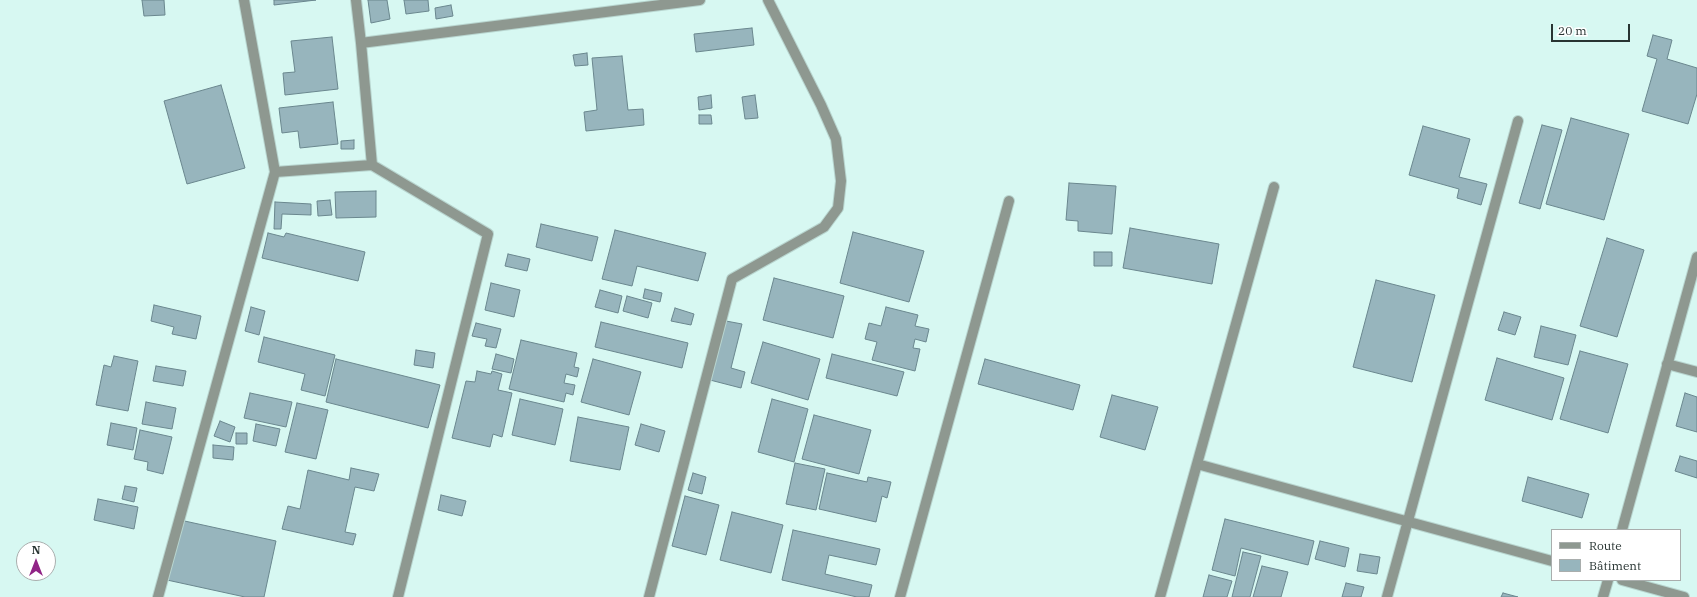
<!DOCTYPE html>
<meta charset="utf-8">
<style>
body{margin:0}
#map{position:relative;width:1697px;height:597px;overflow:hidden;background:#d7f8f2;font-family:"IBM Plex Serif",serif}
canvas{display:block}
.legend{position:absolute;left:1551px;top:529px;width:130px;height:52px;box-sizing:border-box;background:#fff;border:1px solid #a9aead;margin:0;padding:5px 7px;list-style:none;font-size:12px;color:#283432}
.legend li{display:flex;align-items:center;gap:8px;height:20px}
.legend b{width:20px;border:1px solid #a9aead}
.north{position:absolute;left:16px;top:541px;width:40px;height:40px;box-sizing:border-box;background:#fff;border:1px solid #a9aead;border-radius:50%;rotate:0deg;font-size:11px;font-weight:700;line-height:16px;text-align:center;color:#283432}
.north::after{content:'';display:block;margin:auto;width:14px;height:18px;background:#912486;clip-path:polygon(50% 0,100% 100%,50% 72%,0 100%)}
.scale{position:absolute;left:1551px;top:24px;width:79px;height:18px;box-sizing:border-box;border:2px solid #283432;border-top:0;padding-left:5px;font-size:12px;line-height:14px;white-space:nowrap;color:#283432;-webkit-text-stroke:3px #fff;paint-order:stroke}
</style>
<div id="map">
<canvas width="1697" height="597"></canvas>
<ul class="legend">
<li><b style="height:5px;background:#8e9890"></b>Route</li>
<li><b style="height:11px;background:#97b5bd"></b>Bâtiment</li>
</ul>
<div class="north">N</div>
<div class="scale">20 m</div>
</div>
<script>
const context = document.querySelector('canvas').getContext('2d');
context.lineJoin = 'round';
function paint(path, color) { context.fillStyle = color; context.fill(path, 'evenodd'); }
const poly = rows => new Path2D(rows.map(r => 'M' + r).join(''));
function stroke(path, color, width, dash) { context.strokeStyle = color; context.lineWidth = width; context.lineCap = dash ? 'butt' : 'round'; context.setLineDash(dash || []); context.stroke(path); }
const building = poly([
 [142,0,164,0,165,15,144,16,142,0],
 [274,0,316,0,274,5,274,0],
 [368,0,387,0,390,19,371,23,368,0],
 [404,0,428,0,429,11,406,14,404,0],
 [451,5,453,16,436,19,435,8,451,5],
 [752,28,754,45,696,52,694,34,752,28],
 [1653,35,1672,40,1667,59,1697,68,1697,94,1688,124,1642,111,1657,59,1647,56,1653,35],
 [332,37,338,89,285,95,283,73,295,72,291,41,332,37],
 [587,53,588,65,575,66,573,55,587,53],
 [622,56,628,110,643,109,644,125,586,131,584,112,597,110,592,58,622,56],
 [221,85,245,168,187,184,164,101,221,85],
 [711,95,712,108,699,110,698,97,711,95],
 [755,95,758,118,745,119,742,97,755,95],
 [333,102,338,144,300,148,298,131,282,133,279,108,333,102],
 [699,115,711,115,712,124,699,124,699,115],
 [1571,118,1629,134,1604,220,1546,204,1571,118],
 [1542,125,1562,130,1540,209,1519,203,1542,125],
 [1423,126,1470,139,1459,177,1487,184,1481,205,1457,198,1459,189,1409,175,1423,126],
 [354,140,354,149,341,149,341,141,354,140],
 [1069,183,1116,186,1112,234,1078,231,1078,221,1066,220,1069,183],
 [376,191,376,217,336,218,335,192,376,191],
 [330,200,332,215,318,216,317,201,330,200],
 [275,202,311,204,311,215,282,214,281,229,274,229,275,202],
 [541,224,598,237,592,261,536,247,541,224],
 [1130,228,1219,244,1212,284,1123,268,1130,228],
 [615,230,706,253,698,281,637,266,632,286,602,279,615,230],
 [853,232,924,251,909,302,840,283,853,232],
 [268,233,284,237,286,233,365,252,358,281,262,258,268,233],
 [1607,238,1644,250,1617,337,1580,326,1607,238],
 [1094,252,1112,252,1112,266,1094,266,1094,252],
 [508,254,530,259,527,271,505,266,508,254],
 [774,278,844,296,833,338,763,320,774,278],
 [1376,280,1435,295,1412,382,1353,367,1376,280],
 [491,283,520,290,514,317,485,310,491,283],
 [645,289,662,293,660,302,643,298,645,289],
 [600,290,622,296,618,313,595,307,600,290],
 [627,296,652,303,648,318,623,311,627,296],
 [154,305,201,316,196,339,172,334,174,327,151,321,154,305],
 [251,307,265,311,259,335,245,331,251,307],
 [886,307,918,315,915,326,929,329,926,342,915,339,913,348,920,349,915,371,872,360,877,342,865,339,869,323,881,326,886,307],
 [675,308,694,314,691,325,671,321,675,308],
 [1504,312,1521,317,1515,335,1498,330,1504,312],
 [726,321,742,324,731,368,745,372,741,388,710,380,726,321],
 [601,322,688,343,682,368,595,347,601,322],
 [476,323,501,329,496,348,485,346,487,339,472,336,476,323],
 [1541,326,1576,335,1568,365,1534,357,1541,326],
 [264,337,335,355,325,396,301,390,305,374,258,362,264,337],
 [521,340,577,353,574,367,579,368,577,377,566,374,564,383,575,385,573,395,566,393,564,402,509,389,521,340],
 [763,342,820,359,808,400,751,383,763,342],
 [416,350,435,353,433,368,414,365,416,350],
 [1580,351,1628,364,1608,433,1560,419,1580,351],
 [496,354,514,359,511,373,492,369,496,354],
 [832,354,904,372,897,396,826,378,832,354],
 [114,356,138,361,128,411,96,405,104,365,111,367,114,356],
 [1497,358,1564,378,1552,420,1485,400,1497,358],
 [336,359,440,385,428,428,326,402,336,359],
 [593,359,641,372,629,415,581,402,593,359],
 [985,359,1080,385,1073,410,978,384,985,359],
 [156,366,186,371,183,386,153,381,156,366],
 [477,371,491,374,492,371,502,374,498,390,512,393,502,437,493,434,490,447,452,438,466,381,475,382,477,371],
 [250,393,292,402,286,427,244,418,250,393],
 [1685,393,1697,397,1697,432,1676,426,1685,393],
 [1112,395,1158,407,1145,450,1100,437,1112,395],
 [520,399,563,409,555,445,512,435,520,399],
 [772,399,808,409,794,462,758,452,772,399],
 [146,402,176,408,172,429,142,424,146,402],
 [297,403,328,410,316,459,285,452,297,403],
 [814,415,871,430,859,474,802,459,814,415],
 [578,417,629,427,620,470,570,461,578,417],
 [220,421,235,427,230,442,214,436,220,421],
 [111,423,137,428,133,450,107,445,111,423],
 [256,424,280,429,276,446,253,441,256,424],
 [641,424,665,431,659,452,635,445,641,424],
 [140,430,172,437,163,474,147,470,148,462,134,459,140,430],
 [236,433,247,433,247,444,236,444,236,433],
 [213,445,234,447,233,460,213,458,213,445],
 [1680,456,1697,461,1697,478,1675,471,1680,456],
 [795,463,825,469,816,510,786,504,795,463],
 [351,468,379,474,374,491,355,487,345,532,356,534,353,545,282,529,288,506,300,509,308,470,349,480,351,468],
 [693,473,706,477,702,494,688,490,693,473],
 [827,473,867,482,868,477,891,482,887,498,882,496,876,522,819,509,827,473],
 [1528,477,1589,494,1582,518,1522,501,1528,477],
 [125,486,137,488,134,502,122,499,125,486],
 [441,495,466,501,462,516,438,510,441,495],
 [685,496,719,505,706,555,672,546,685,496],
 [98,499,138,507,134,529,94,520,98,499],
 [732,512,783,525,771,573,720,560,732,512],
 [1225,519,1314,541,1308,565,1241,548,1235,576,1212,570,1225,519],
 [180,520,276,541,264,597,245,597,167,580,180,520],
 [793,530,880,549,876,565,829,555,825,574,872,585,869,597,857,597,782,580,793,530],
 [1320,541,1349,548,1345,567,1315,559,1320,541],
 [1243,552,1261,556,1250,597,1232,597,1243,552],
 [1360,554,1380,557,1377,574,1357,571,1360,554],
 [1262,566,1288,572,1281,597,1253,597,1262,566],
 [1209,575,1232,581,1227,597,1203,597,1209,575],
 [1346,583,1364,587,1361,597,1342,597,1346,583],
 [1503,593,1518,597,1501,597,1503,593]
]);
const minor = poly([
 [356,0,361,43,372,165],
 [361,43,700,0],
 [275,172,372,165,488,234,398,597],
 [1667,364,1697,372],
 [1197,464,1552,561],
 [1622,530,1697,257],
 [1622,580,1684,597],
 [158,597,275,172,244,0],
 [649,597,732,279,824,227,838,208,841,181,836,139,821,105,768,0],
 [900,597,1009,201],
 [1160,597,1274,187],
 [1387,597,1518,121],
 [1603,597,1608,580]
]);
paint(building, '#97b5bd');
stroke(building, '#6a878e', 1);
stroke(minor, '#b8d5cf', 12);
stroke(minor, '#8e9890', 10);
</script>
